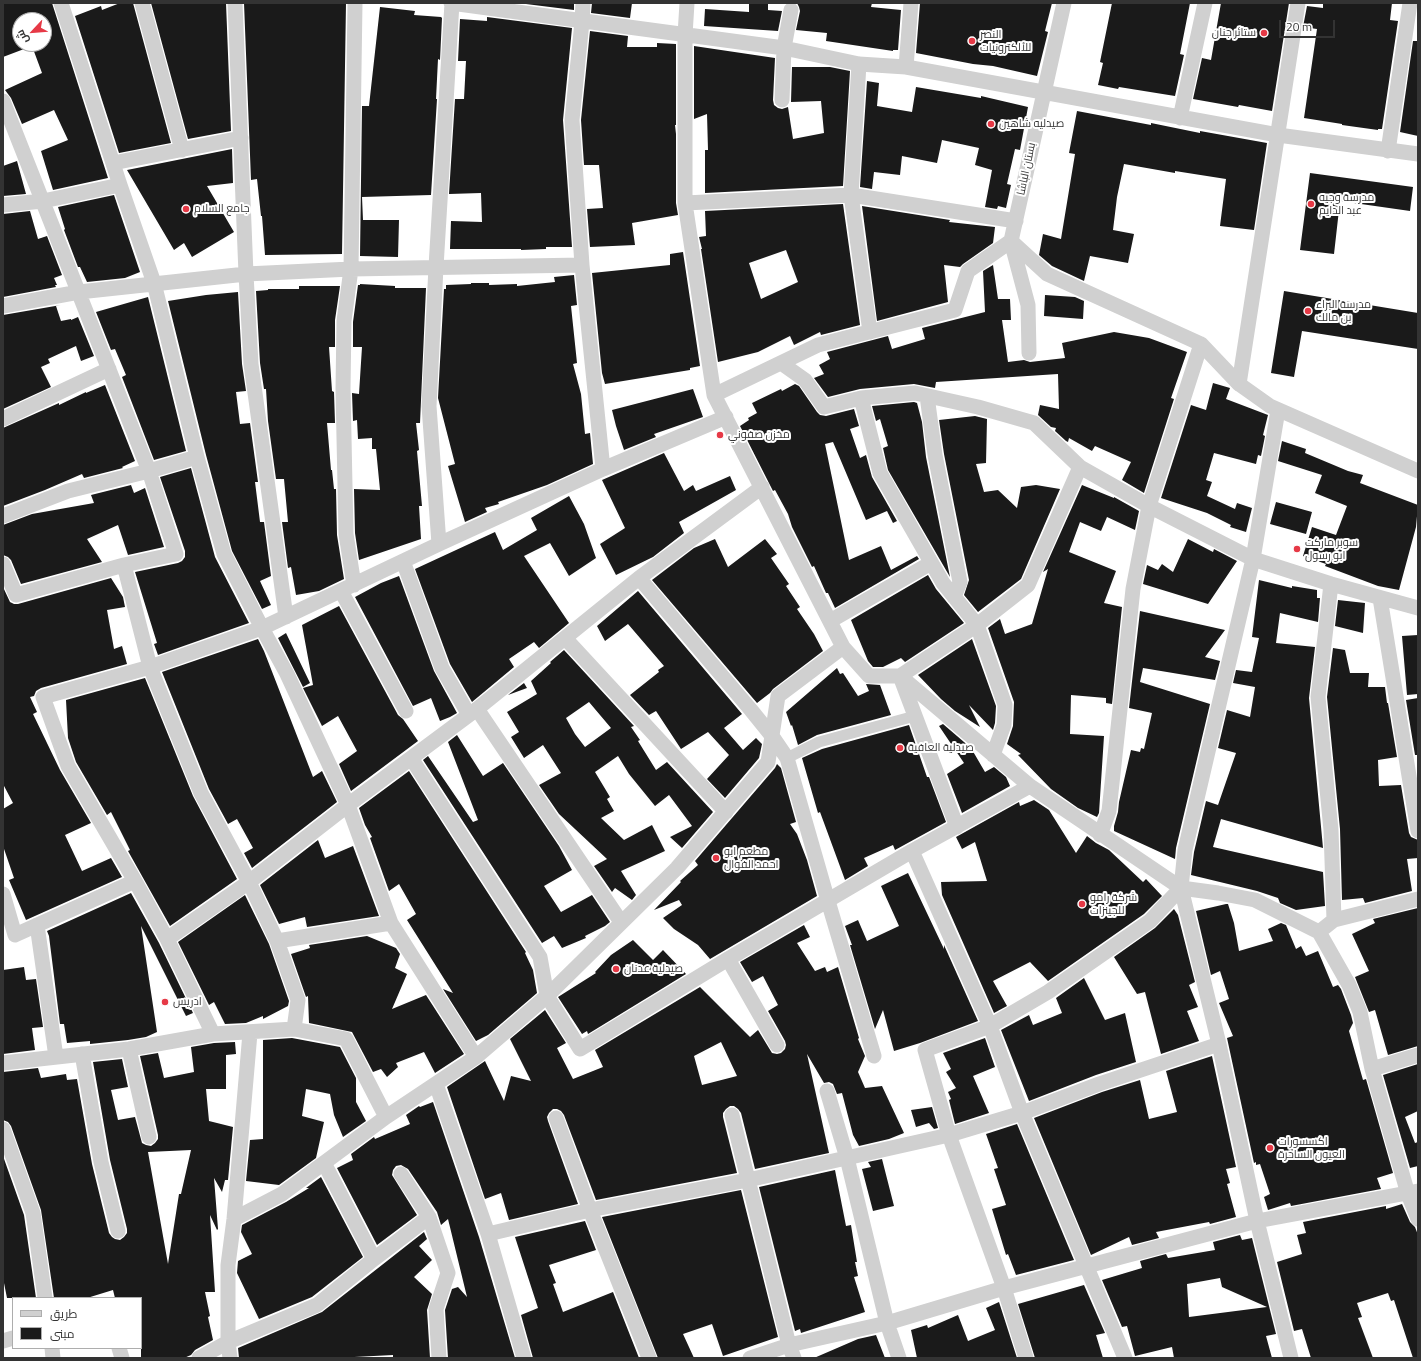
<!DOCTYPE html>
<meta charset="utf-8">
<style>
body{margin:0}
#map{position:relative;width:1421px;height:1361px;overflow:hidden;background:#fff;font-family:"Titillium Web",Cairo,sans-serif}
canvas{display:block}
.frame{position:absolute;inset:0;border:4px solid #333;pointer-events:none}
.legend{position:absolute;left:12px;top:1297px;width:130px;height:52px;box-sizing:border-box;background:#fff;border:1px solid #adadad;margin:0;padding:5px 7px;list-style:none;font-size:12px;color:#333}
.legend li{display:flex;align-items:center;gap:8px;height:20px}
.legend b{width:20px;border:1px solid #adadad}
.north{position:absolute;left:12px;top:12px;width:40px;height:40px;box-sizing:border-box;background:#fff;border:1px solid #adadad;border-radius:50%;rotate:244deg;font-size:11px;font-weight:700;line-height:16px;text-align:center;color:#333}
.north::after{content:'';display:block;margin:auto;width:14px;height:18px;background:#e63946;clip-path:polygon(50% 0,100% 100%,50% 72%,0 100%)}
.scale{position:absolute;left:1279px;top:20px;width:56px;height:18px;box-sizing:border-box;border:2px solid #333;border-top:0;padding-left:5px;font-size:12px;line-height:14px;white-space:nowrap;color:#333;-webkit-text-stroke:3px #fff;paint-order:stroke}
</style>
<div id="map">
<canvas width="1421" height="1361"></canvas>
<div class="frame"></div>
<ul class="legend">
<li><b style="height:5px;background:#d0d0d0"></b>طريق</li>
<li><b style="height:11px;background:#1a1a1a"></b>مبنى</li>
</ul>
<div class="north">ش</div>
<div class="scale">20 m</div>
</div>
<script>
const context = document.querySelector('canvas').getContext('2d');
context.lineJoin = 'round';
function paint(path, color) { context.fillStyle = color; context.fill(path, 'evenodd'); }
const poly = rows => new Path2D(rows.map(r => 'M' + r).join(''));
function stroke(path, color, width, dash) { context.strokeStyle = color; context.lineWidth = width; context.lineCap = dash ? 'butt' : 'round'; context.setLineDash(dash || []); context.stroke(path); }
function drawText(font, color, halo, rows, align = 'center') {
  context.font = font + ' "Titillium Web",Cairo,sans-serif'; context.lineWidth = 4; context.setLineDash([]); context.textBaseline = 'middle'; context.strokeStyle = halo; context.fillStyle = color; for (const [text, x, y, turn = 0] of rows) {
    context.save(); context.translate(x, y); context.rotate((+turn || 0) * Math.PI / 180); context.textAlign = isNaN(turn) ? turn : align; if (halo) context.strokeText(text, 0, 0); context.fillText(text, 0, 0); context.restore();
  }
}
const building = poly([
 [3,3,52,3,108,178,53,190,41,151,68,140,54,110,22,124,11,98,5,90,42,73,32,46,3,57],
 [20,20,44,20,44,44,20,44],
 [120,3,133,3,171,143,119,153,75,16,101,6,102,10],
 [151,3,226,3,231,131,188,139],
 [244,3,346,3,342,254,265,255,262,216,261,216,257,179,251,180],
 [518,3,574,3,574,10],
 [592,3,632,3,630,18,591,13],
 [749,3,768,3,768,10,782,11,778,31,704,26,705,9,749,12],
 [797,3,872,3,871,7,901,10,898,50,893,50,893,51,826,41,827,33,796,30,800,11,799,7],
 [920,3,1052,3,1045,31,1048,32,1037,76,993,66,973,64,916,53],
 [1112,3,1190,3,1180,54,1184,55,1175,96,1119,87,1118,89,1098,85,1103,63,1100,62],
 [1221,3,1289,3,1272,111,1239,105,1238,107,1193,99,1202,58,1211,60],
 [1323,3,1392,3,1390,20,1398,21,1382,129,1378,129,1378,130,1342,125,1342,124,1304,118,1317,29,1303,27,1307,6,1323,8],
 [380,7,415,11,414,15,441,17,442,18,440,60,438,59,436,99,437,99,431,195,362,197,363,220,399,220,398,257,360,256,362,106,369,106],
 [487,17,572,28,563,120,572,247,546,247,546,249,521,250,521,249,450,249,451,221,482,222,481,193,449,194,455,99,464,99,466,61,458,61,460,19,487,21],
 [590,31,628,36,627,47,657,47,657,43,676,44,676,125,675,125,676,134,676,203,678,215,632,223,635,245,590,247,587,209,603,208,599,165,584,165,581,120],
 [1413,41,1418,41,1418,136,1400,132],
 [694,46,775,58,773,100,774,105,778,108,782,109,788,107,793,139,824,133,821,101,791,102,792,67,830,67,850,71,843,186,705,193,705,150,708,150,707,114,694,119],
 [867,81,879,83,877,106,912,112,916,87,981,98,981,96,1028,107,1020,150,1015,149,1007,184,1011,185,1006,208,998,206,997,209,985,207,992,170,975,165,979,148,942,140,937,163,902,156,900,175,874,172,872,189,860,187],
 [1077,111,1151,125,1151,123,1200,133,1200,131,1267,143,1254,230,1220,226,1226,179,1175,171,1175,173,1124,164,1117,197,1113,230,1134,234,1128,263,1090,256,1084,281,1052,266,1039,255,1043,234,1061,239,1075,154,1069,153],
 [232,149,233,183,207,186,234,232,192,257,184,243,174,250,127,170],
 [17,161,26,194,3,196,3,166],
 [1310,173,1413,187,1410,211,1340,201,1334,254,1300,250],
 [114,195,140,272,125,278,87,282,80,267,78,267,64,230,65,229,58,207],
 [843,204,860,325,821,335,820,332,794,345,790,336,758,352,718,362,701,249,702,249,699,237,706,236,705,211],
 [786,250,798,282,761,299,749,263],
 [862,206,950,220,949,222,995,227,993,243,963,264,960,267,944,265,948,302,877,321],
 [30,211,38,239,47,236,62,275,54,278,57,285,55,285,56,287,3,297,3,214],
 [683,252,700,366,690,368,690,370,605,384,602,373,592,273,670,265,670,254],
 [993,265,998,299,1010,299,1011,320,1002,320,1008,362,1024,360,1030,362,1065,358,1062,343,1114,332,1149,338,1187,352,1171,398,1174,399,1144,493,1122,480,1131,462,1095,446,1092,451,1069,438,1068,442,1066,441,1055,431,1056,428,1051,427,1038,415,1040,405,1059,409,1058,374,936,382,935,388,914,384,860,389,828,397,814,378,824,374,819,365,830,359,827,352,888,336,892,349,925,339,922,328,985,312,983,271],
 [574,275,577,305,571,306,577,363,573,364,581,394,585,434,590,433,593,464,547,485,498,502,499,504,485,508,487,512,465,522,448,466,455,464,438,398,444,289,446,289,446,285,471,284,471,283,489,283,489,285,517,284,517,286,555,282,554,277],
 [360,284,395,286,395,288,426,288,420,423,416,423,419,450,417,451,422,506,419,506,421,539,359,560,355,533,354,489,380,490,376,449,372,449,372,438,358,439,357,420,353,421,352,393,359,394,362,347,353,347,353,322,358,285,360,285],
 [299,286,340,286,335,320,335,347,329,347,332,391,334,392,335,423,327,423,331,470,332,470,334,489,336,489,337,535,344,579,319,591,296,595,291,567,288,568,282,522,288,522,284,479,276,479,268,421,266,389,264,389,260,363,256,291,268,290,268,289,299,289],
 [1284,291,1418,313,1418,349,1302,331,1294,377,1271,373],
 [238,292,242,364,246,391,236,392,240,424,250,423,258,482,255,482,260,522,264,522,271,576,260,581,271,605,262,609,232,551,206,455,168,301,206,295],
 [1045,295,1075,297,1084,301,1083,319,1044,316],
 [148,297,186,451,154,460,122,377,126,375,115,349,111,350,96,312],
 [61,305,56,306,61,321,71,319,71,320,78,317,94,356,81,361,76,346,48,359,50,363,41,367,51,387,3,409,3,315],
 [1213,383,1230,388,1226,399,1268,415,1263,435,1265,436,1261,456,1258,455,1256,464,1214,453,1206,480,1212,482,1207,496,1235,509,1237,503,1252,508,1246,532,1230,527,1231,525,1207,513,1161,498,1191,405,1206,410],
 [795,384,799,386,817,412,820,415,826,416,854,409,859,426,850,429,860,458,866,455,872,477,897,521,893,523,887,511,866,520,833,442,825,444,849,560,881,546,891,570,917,556,919,559,835,608,828,593,826,593,814,566,812,567,792,527,788,514,775,490,773,491,740,426,749,420,748,418,757,413,752,403,781,389,782,391],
 [105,385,135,461,122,467,123,468,84,478,82,474,45,490,3,506,3,428,59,403,59,405,86,392,86,393],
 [693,389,703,417,654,434,656,437,624,450,616,426,612,410],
 [914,402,917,403,922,422,926,457,950,577,888,470,883,448,888,446,880,419,876,421,872,406],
 [975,416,987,419,986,463,976,464,984,492,998,490,1017,508,1021,487,1036,485,1060,489,1021,579,978,612,964,595,969,580,944,454,939,420],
 [1282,441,1306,449,1305,453,1348,471,1363,475,1360,483,1418,505,1416,527,1399,590,1378,586,1325,566,1326,564,1303,556,1312,527,1336,535,1347,506,1315,493,1322,475,1278,461],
 [664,453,684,491,693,485,696,491,730,476,736,490,679,522,684,533,653,557,616,575,600,544,625,528,602,480],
 [191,468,215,557,249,623,158,655,154,644,157,643,135,572,178,563,182,561,185,557,185,551,160,477],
 [131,485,134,493,145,488,164,547,128,555,118,525,87,539,102,562,21,584,11,560,8,557,3,555,3,525,32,514,94,503,91,495],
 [1082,485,1114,498,1114,497,1139,511,1135,530,1107,517,1101,531,1080,522,1069,552,1116,571,1104,603,1122,607,1112,704,1106,703,1106,698,1071,695,1070,734,1104,736,1099,813,1097,817,1078,808,1051,789,1018,755,1021,754,1007,744,1013,726,1014,702,988,628,1000,619,1005,634,1032,624,1048,569,1043,572],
 [569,496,584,524,596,558,569,576,550,543,524,556,569,623,539,648,534,642,509,659,514,667,472,702,450,664,415,569,495,532,503,550,537,530,531,518],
 [1276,502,1312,512,1306,534,1270,524],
 [715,539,728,567,765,539,777,554,771,558,789,584,786,586,800,607,797,609,814,634,823,651,773,689,770,693,757,703,652,580,694,548],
 [1188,539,1213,552,1214,549,1237,561,1208,604,1143,584,1147,565,1158,570,1162,564,1173,572],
 [928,575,936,589,964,623,905,662,901,658,883,667,873,667,868,661,851,620],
 [399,576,434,671,457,713,450,717,440,721,431,698,413,706,355,597,381,583],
 [111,578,123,597,125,607,107,610,114,649,122,646,127,664,41,688,36,691,34,696,30,697,37,712,33,714,60,770,91,823,65,835,82,871,111,858,122,877,26,920,9,880,14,878,3,846,3,809,13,803,3,784,3,587,10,602,14,604,18,604],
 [1259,580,1292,588,1292,586,1317,590,1317,598,1320,598,1318,622,1280,613,1276,643,1315,647,1309,698,1323,848,1221,819,1213,847,1323,872,1325,906,1296,910,1280,903,1278,898,1257,891,1191,875,1194,852,1206,801,1218,805,1236,753,1218,748,1227,710,1250,717,1255,687,1233,683,1236,670,1252,672,1259,638,1252,637],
 [638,591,742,714,724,728,743,750,756,738,762,744,759,758,725,798,707,779,729,755,708,732,681,749,656,711,649,715,630,695,659,672,658,670,664,666,628,624,605,641,597,626],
 [1338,600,1365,603,1363,633,1335,626],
 [339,606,398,715,403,719,418,741,351,791,339,764,357,751,338,716,322,726,303,688,313,685,302,625],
 [1140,611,1225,630,1205,657,1220,661,1215,680,1143,668,1140,682,1210,704,1176,848,1175,859,1114,831,1114,826,1118,812,1119,802,1131,750,1140,752,1141,748,1144,749,1152,713,1129,708],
 [286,633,310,683,303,687,278,638],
 [1418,635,1418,694,1407,695,1402,636],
 [258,639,264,651,313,777,322,771,337,802,252,868,244,853,253,848,237,819,228,824,209,789,162,672],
 [972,639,996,706,995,723,993,730,969,705,980,727,955,711,941,699,918,675],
 [1333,648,1345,650,1350,673,1369,673,1368,687,1385,687,1387,703,1388,703,1397,757,1378,760,1379,786,1401,785,1409,833,1411,837,1418,840,1418,858,1407,859,1412,891,1365,903,1363,898,1342,900,1340,829,1327,697],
 [564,650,634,726,631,727,640,740,638,741,656,770,667,762,713,812,682,848,670,837,692,826,669,795,655,806,629,774,618,756,595,772,610,797,607,799,614,811,601,818,624,840,652,825,665,851,621,871,636,895,632,900,615,888,612,892,594,866,607,859,559,814,539,785,561,773,543,745,524,758,511,737,519,732,507,712,537,694,531,681,551,663,550,662],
 [589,702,611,728,585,747,575,734,566,718],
 [837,668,840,674,843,673,858,696,869,691,866,684,880,685,891,715,817,735,798,745,792,725,791,726,786,712],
 [145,678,193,796,237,879,170,926,128,851,130,850,111,812,107,815,76,762,68,738,66,700],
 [524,683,527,688,508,695],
 [1418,698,1418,755,1415,755,1406,700],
 [943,724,971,748,985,772,994,767,1006,777,1010,786,962,813,947,774,964,763,939,726],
 [909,725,927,777,929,777,946,822,895,850,893,845,864,858,868,866,845,880,820,812,818,813,802,758,822,749],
 [457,735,483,776,503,763,559,846,572,870,544,886,561,912,592,895,610,922,605,926,585,936,586,938,562,948,554,936,542,943,423,760,428,756,473,822,478,820,448,742],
 [777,764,781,768,796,822,790,824,797,834,807,860,817,896,710,959,698,945,674,929,663,918,682,905,679,900,654,910,681,882,680,881,698,865,695,861,732,818,775,768],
 [409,771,526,952,525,953,533,970,537,993,488,1035,476,1041,443,989,453,993,407,920,416,914,399,884,389,891,370,838,372,837,365,825,359,808],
 [1034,800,1049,810,1076,853,1087,836,1096,843,1109,850,1143,882,1146,879,1162,896,1144,914,1048,981,1030,962,993,981,1007,1006,994,1013,942,895,941,882,987,881,975,842,962,849,956,837,1019,802,1020,806],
 [318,840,325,858,353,846,379,916,307,927,305,917,279,924,260,885],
 [908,873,944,949,944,945,978,1021,920,1043,894,1051,883,1010,875,1029,850,945,852,945,845,926,858,920,867,941,899,926,881,886],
 [131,893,159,943,193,1013,186,1016,141,926,157,1032,146,1037,128,1040,90,1044,90,1041,67,1043,64,1024,60,1024,49,936,47,931],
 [245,895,269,944,289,1001,288,1006,263,1019,263,1016,246,1023,225,1024,214,1002,209,1005,178,942],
 [1226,904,1228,904,1234,923,1239,951,1273,941,1268,929,1281,923,1286,925,1296,949,1301,946,1306,956,1318,951,1333,987,1338,985,1341,989,1351,1015,1353,1023,1349,1031,1363,1080,1366,1079,1393,1173,1377,1178,1381,1189,1291,1206,1290,1203,1268,1210,1264,1197,1270,1194,1260,1164,1256,1165,1256,1162,1254,1163,1227,1038,1233,1036,1219,1003,1229,999,1220,971,1211,975,1196,911],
 [1418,908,1418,1046,1388,1055,1375,1010,1369,1012,1355,977,1369,971,1352,934,1375,923,1373,919],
 [1174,909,1178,915,1195,982,1189,985,1198,1007,1187,1011,1199,1041,1161,1054,1145,992,1137,994,1114,957,1155,928],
 [804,925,810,937,797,943,815,971,825,967,827,972,838,967,859,1038,858,1039,865,1056,858,1072,865,1088,882,1086,904,1133,889,1139,859,1146,853,1135,842,1093,837,1094,833,1084,829,1082,824,1083,807,1054,829,1153,755,1169,741,1113,738,1109,734,1106,730,1106,726,1109,723,1113,723,1117,737,1173,596,1200,564,1115,561,1111,557,1109,553,1109,549,1113,547,1117,548,1121,578,1204,509,1220,501,1193,485,1199,447,1087,485,1061,504,1101,511,1076,531,1081,510,1039,545,1010,566,1043,557,1048,573,1079,603,1067,595,1050,700,987,750,1037,758,1030,772,1053,777,1054,781,1053,785,1049,786,1045,785,1041,768,1011,778,1005,763,976,752,982,740,962],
 [721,1042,737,1076,702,1085,694,1056],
 [367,936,396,948,400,954,395,968,407,974,392,1009,426,995,464,1054,435,1073,424,1052,396,1063,398,1067,387,1077,381,1069,373,1072,352,1032,309,1023,308,996,306,997,291,954,310,948,309,945],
 [633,940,653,960,663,950,686,974,588,1034,587,1031,582,1034,558,997,596,973,595,972,611,955],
 [24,967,26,980,36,979,43,1027,32,1028,35,1050,3,1054,3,970],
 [1084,978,1105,1020,1125,1013,1136,1062,1096,1075,1029,1101,1001,1030,1029,1015,1033,1025,1062,1013,1056,998],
 [292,1038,340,1047,356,1078,356,1102,366,1121,343,1137,334,1115,330,1094,306,1089,302,1116,324,1122,316,1158,279,1185,246,1181,250,1140,263,1139,263,1040],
 [985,1038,995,1067,973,1076,989,1113,955,1124,949,1100,951,1099,948,1092,956,1088,946,1072,951,1069,943,1053],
 [235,1042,236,1054,226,1055,226,1089,206,1089,209,1121,233,1127,228,1180,225,1180,222,1192,214,1178,218,1229,217,1230,210,1215,215,1292,205,1292,210,1316,208,1317,213,1340,195,1350,191,1355,184,1358,141,1358,141,1298,115,1298,113,1290,87,1298,54,1298,41,1210,11,1126,8,1122,3,1120,3,1072,38,1068,41,1078,66,1074,67,1080,77,1079,92,1164,109,1233,112,1237,115,1239,120,1240,124,1237,127,1233,127,1229,110,1160,93,1062,122,1059,128,1087,111,1090,118,1120,135,1117,142,1143,146,1145,151,1146,155,1143,158,1139,158,1135,140,1056,158,1053,164,1078,194,1072,191,1047,214,1043],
 [191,1150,181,1194,179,1194,168,1264,148,1152],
 [1212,1056,1236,1167,1226,1169,1230,1183,1227,1184,1236,1217,1210,1224,1209,1222,1156,1232,1159,1238,1132,1245,1129,1237,1091,1255,1034,1118,1102,1092,1140,1080,1149,1119,1177,1112,1166,1071],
 [1418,1064,1418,1111,1405,1117,1415,1143,1418,1142,1418,1166,1410,1168,1383,1075],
 [433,1102,479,1237,515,1358,448,1358,445,1310,452,1289,458,1287,467,1297,448,1219,441,1225,437,1212,408,1169,401,1165,396,1166,393,1170,392,1175,417,1215,377,1245,337,1168,353,1160,351,1154,374,1137,375,1139,410,1124,406,1115,419,1106,420,1107],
 [932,1107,938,1128,934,1129,929,1123,916,1127,911,1110],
 [1017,1124,1074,1260,1016,1275,1008,1254,1006,1255,992,1209,1006,1205,994,1169,998,1168,986,1134],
 [3,1156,24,1215,36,1298,7,1298,3,1278],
 [882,1159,894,1206,873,1211,862,1169,871,1167,868,1162],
 [835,1170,846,1226,851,1225,857,1262,855,1262,858,1276,854,1277,865,1312,801,1333,800,1329,795,1331,759,1187],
 [321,1177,363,1257,312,1297,259,1319,237,1273,238,1261,252,1254,241,1232,242,1225,286,1202,309,1188,306,1188],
 [741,1190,778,1337,723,1356,712,1324,683,1334,694,1358,658,1358,602,1217],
 [1402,1204,1410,1222,1415,1227,1418,1235,1418,1358,1413,1358,1394,1300,1391,1301,1388,1293,1357,1303,1362,1317,1358,1318,1373,1358,1311,1358,1302,1329,1294,1331,1277,1262,1302,1254,1297,1235,1306,1233,1303,1222,1386,1206,1386,1209],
 [585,1221,596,1250,549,1265,556,1283,553,1284,563,1312,613,1292,639,1358,533,1358,521,1315,538,1308,515,1237],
 [424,1232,427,1239,419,1246,432,1260,414,1277,432,1294,427,1310,430,1358,393,1358,393,1355,335,1358,239,1358,238,1348,322,1312],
 [1240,1235,1242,1240,1252,1238,1276,1334,1266,1336,1272,1358,1174,1358,1172,1347,1135,1356,1127,1326,1122,1327,1102,1280,1142,1268,1140,1261,1166,1254,1168,1258,1215,1250,1213,1242],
 [1220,1278,1222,1287,1267,1307,1189,1317,1187,1284],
 [1084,1285,1105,1333,1096,1335,1103,1358,1035,1358,1018,1304],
 [999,1302,1017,1358,917,1358,911,1330,927,1325,928,1328,958,1315,968,1341,995,1330,986,1308],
 [876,1335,885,1358,814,1358,858,1339]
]);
const pedestrian = poly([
 [787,758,819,742,915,716]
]);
const minor = poly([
 [61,3,120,185,154,283,197,457,224,554,262,628,287,674,348,805,391,923,476,1057],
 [142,3,182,150],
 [235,3,246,274,251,364,286,617],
 [451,3,784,48,859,64,906,67,1278,135,1418,154],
 [583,3,582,22,572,120,582,265,603,469],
 [687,3,685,35,685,203,714,395,843,647,869,676,900,676,1030,786,1181,888,1218,893,1255,900,1319,932,1334,920,1418,899],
 [859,64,851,195,870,332],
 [906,67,911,3],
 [782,100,784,48,791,10],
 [3,101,149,471,176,554,124,565,16,595,3,564],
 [1180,118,1205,3],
 [1388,151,1410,3],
 [113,163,241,138],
 [685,203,851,195,1016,221],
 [3,205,43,201,120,185],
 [1011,241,1047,274,1201,344,1239,384,1270,406,1418,471],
 [3,306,79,292,246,274,351,269,582,265],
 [1029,353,1028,305,1011,241,1064,3],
 [781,363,805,380,824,407,861,398,915,393,978,407,1034,423,1080,467,1149,506,1253,559,1331,584,1418,608],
 [1239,384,1298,3],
 [714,395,818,345,955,310,968,271,1011,241],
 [927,396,935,455,960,582,954,597],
 [861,398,880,473,943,583,977,625,1005,705,1004,725,993,755],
 [1278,410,1253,559,1185,850,1181,888,1219,1044,1257,1221,1291,1358],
 [3,419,109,369],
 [3,516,68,491,149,471,197,457],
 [439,544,429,406,436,267,452,3],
 [403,561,442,668,469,715],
 [124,565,150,667,201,793,249,882,277,941,298,1000,294,1029],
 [639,578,751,710,772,736,787,758,828,901,874,1056],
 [1331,584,1318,697,1331,830,1334,920],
 [354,585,346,534,343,389,344,321,351,269,355,3],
 [341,591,406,711],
 [1380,598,1418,831],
 [830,621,931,563],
 [565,638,726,812],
 [477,709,621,922],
 [411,758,540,957,547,996,580,1049,728,959,912,851,1030,786],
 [957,827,900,676,977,625,1028,585,1080,467],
 [1100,835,1109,811,1133,589,1149,506,1201,344],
 [912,851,990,1026,1022,1113,1125,1358],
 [3,894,15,935,135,881],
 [37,925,56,1057],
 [1319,932,1349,985,1360,1012,1372,1069,1408,1194,1418,1219],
 [167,939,249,882,348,805,477,709,639,578,762,487],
 [277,941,391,923],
 [728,959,777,1045],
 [213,1034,167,939,135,881,68,766,43,697,150,667,262,628,439,544,603,469,726,417],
 [129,1049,149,1137],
 [82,1054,101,1162,118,1231],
 [3,1063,129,1049,213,1034,294,1029,346,1039,386,1117],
 [1372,1069,1418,1055],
 [436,1084,488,1234,524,1358],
 [827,1091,847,1158,887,1323,899,1358],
 [732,1115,789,1345,794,1358],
 [556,1118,590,1210,649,1358],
 [3,1129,33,1213,45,1298],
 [324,1163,374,1259],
 [401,1174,429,1217,448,1273,436,1309,439,1358],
 [234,1219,282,1194,386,1117,476,1057,547,996,677,868,768,762,778,696,843,647],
 [488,1234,590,1210,748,1180,949,1135,1022,1113,1099,1084,1219,1044],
 [3,1341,13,1338],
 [52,1348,53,1358],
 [119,1348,122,1358],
 [199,1358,228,1342,317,1305,374,1259,429,1217],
 [230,1358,228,1342,228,1265,234,1219,250,1033],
 [750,1358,789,1345,887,1323,1004,1288,1257,1221,1418,1191],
 [1026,1358,1004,1288,949,1135,925,1050,990,1026,1048,992,1150,921,1181,888]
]);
const markers = [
 [1264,33,4,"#e63946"],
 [972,41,4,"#e63946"],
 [991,124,4,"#e63946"],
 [1311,204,4,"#e63946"],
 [186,209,4,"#e63946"],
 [1308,311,4,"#e63946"],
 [720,435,4,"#e63946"],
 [1297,549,4,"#e63946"],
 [900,748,4,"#e63946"],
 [716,858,4,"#e63946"],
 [1082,904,4,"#e63946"],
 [616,969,4,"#e63946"],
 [165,1002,4,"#e63946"],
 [1270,1148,4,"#e63946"]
];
const poiNames = [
 ["ستائر جنان",1256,33,"right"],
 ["النصر",980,35],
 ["للألكترونيات",980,48],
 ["صيدليه شاهين",999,124],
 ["مدرسة وجيه",1319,198],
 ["عبد الدايم",1319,211],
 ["جامع السلام",194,209],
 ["مدرسة البراء",1316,305],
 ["بن مالك",1316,318],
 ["مخزن صفوني",728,435],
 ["سوبر ماركت",1305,543],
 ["ابو رسول",1305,556],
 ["صيدلية العافية",908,748],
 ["مطعم ابو",724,852],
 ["احمد الفوال",724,865],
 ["شركة رامو",1090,898],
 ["للجينزات",1090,911],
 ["صيدلية عدنان",624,969],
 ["ادريس",173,1002],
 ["اكسسورات",1278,1142],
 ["العيون الساحرة",1278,1155]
];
const streetNames = [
 ["بستان الباشا",1027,169,-78]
];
paint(building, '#1a1a1a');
stroke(pedestrian, '#d0d0d0', 11);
stroke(minor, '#d0d0d0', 15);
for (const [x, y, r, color] of markers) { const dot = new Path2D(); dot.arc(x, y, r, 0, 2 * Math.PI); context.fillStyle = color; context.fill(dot); stroke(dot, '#fff', 1.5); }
drawText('11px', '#333', '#fff', poiNames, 'left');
drawText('11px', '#333', '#fff', streetNames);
</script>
